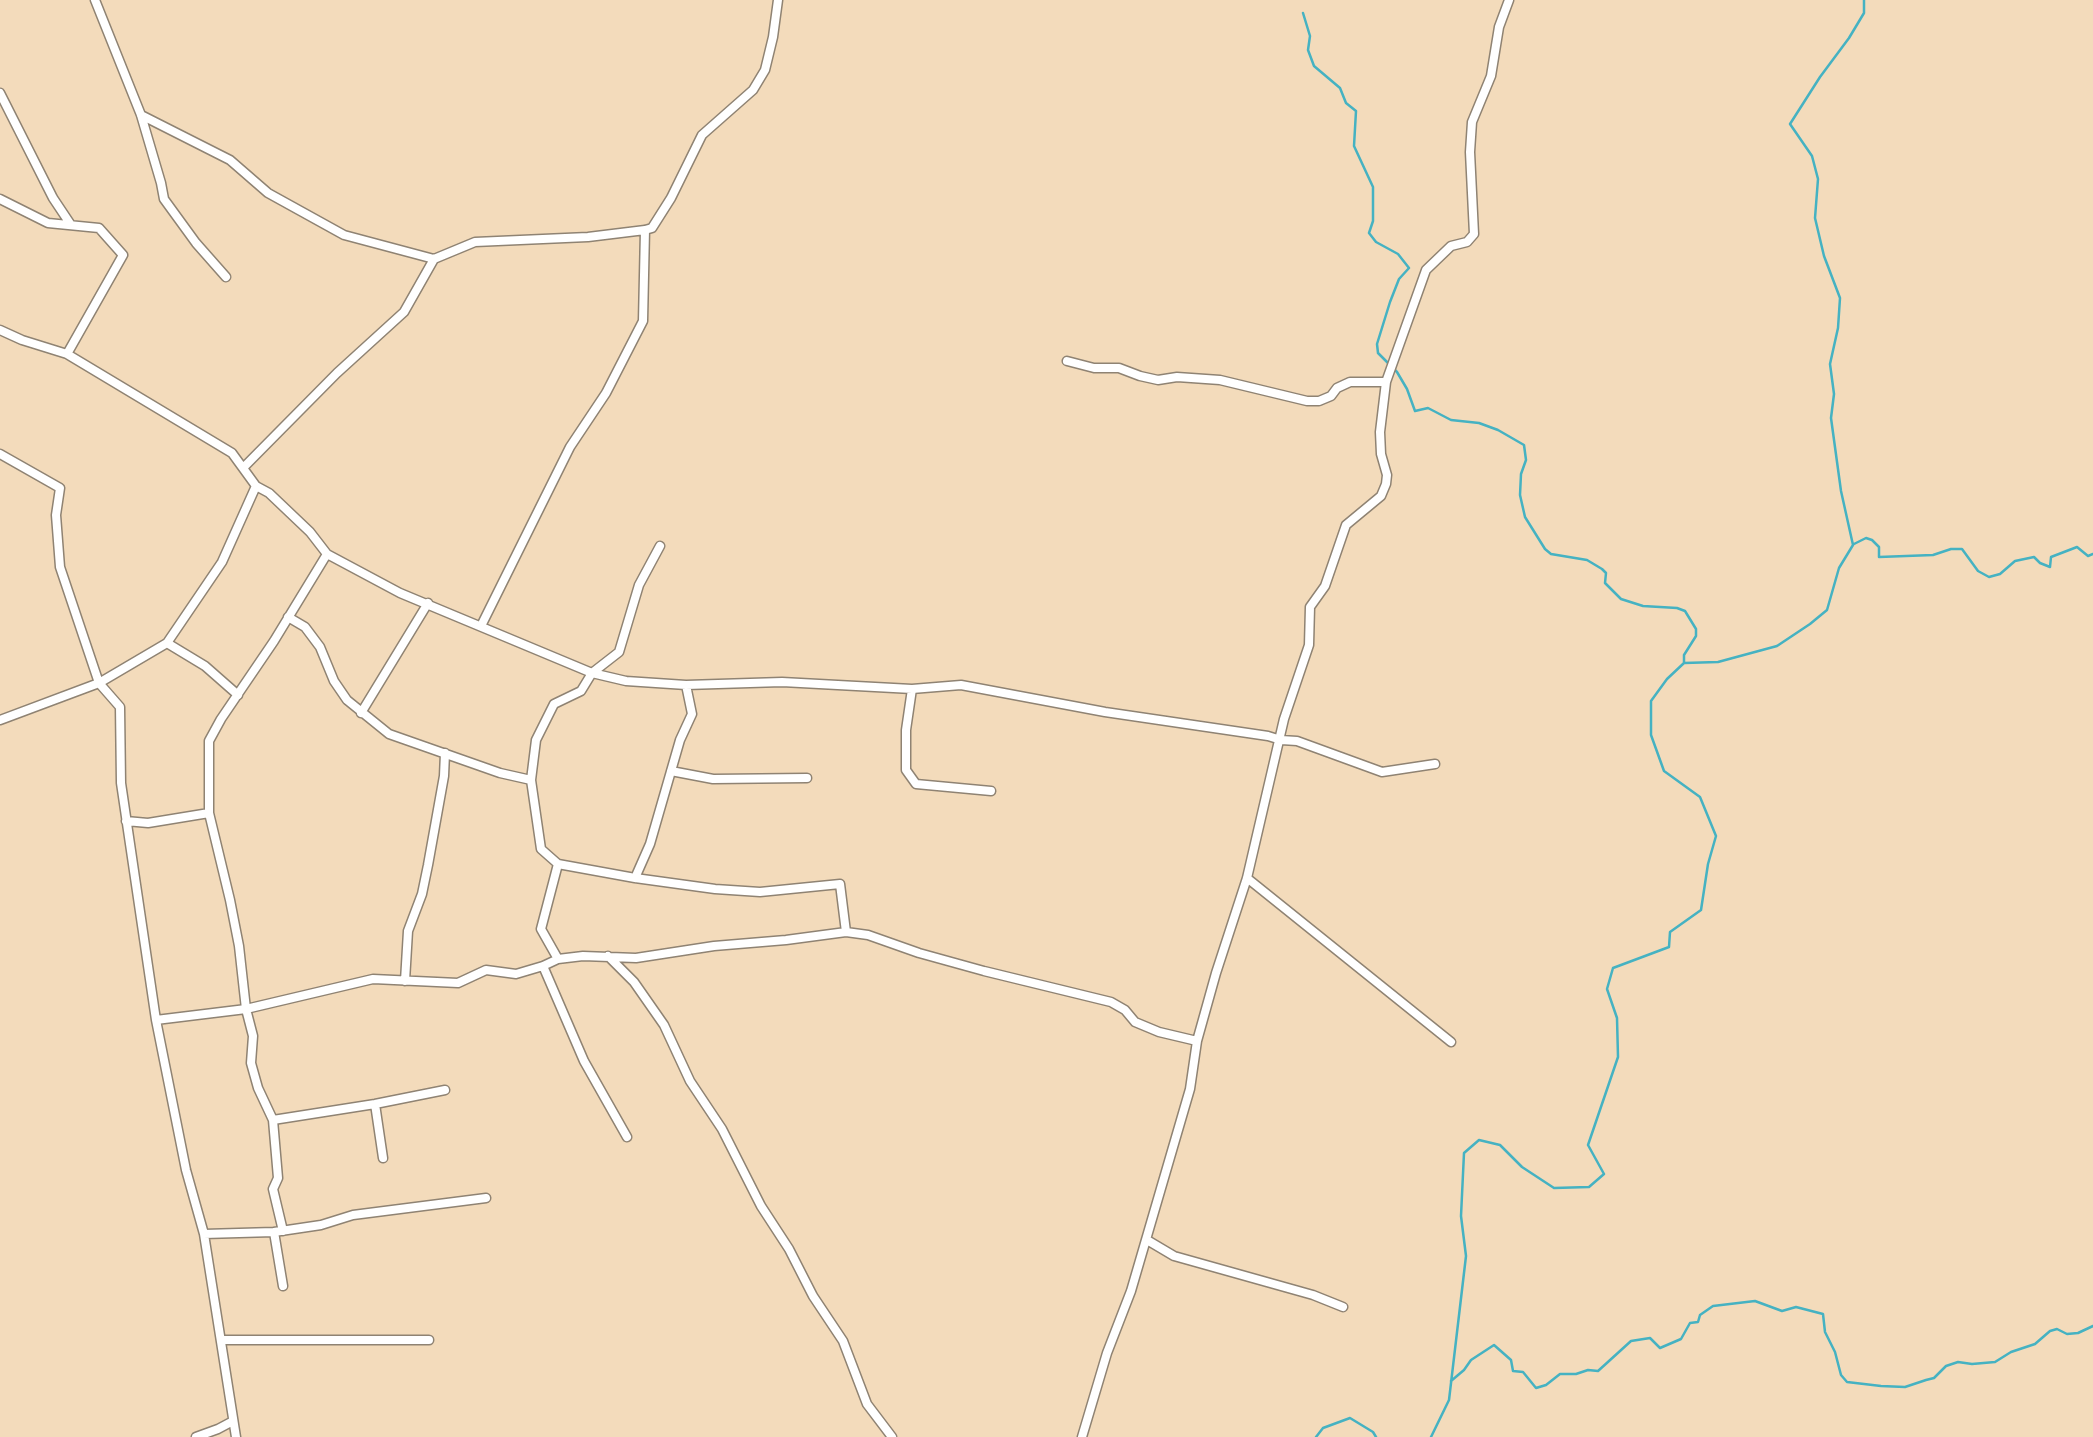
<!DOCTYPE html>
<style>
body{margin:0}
canvas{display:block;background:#f3dbbb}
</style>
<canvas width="2093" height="1437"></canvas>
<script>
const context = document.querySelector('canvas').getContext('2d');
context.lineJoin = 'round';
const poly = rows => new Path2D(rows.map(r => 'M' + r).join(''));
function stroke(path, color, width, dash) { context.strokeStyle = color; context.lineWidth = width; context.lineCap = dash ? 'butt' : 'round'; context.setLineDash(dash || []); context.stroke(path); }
const stream = poly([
 [1303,13,1310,36,1308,50,1314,66,1340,88,1346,103,1356,111,1354,146,1373,187,1373,221,1369,233,1376,242,1398,254,1409,268,1399,279,1390,302,1377,344,1378,353,1397,372,1407,389,1415,411,1428,408,1451,420,1479,423,1498,430,1524,445,1526,460,1521,474,1520,495,1525,517,1545,549,1551,554,1587,560,1602,569,1606,573,1605,583,1621,599,1643,606,1677,608,1685,611,1696,629,1696,636,1684,655,1684,663],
 [1854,544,1866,538,1872,540,1879,547,1879,557,1933,555,1951,549,1962,549,1978,571,1989,577,2000,574,2015,561,2034,557,2040,563,2050,567,2051,557,2077,547,2088,556,2093,554],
 [1451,1381,1464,1370,1471,1360,1494,1345,1511,1360,1513,1371,1523,1372,1536,1388,1546,1385,1560,1374,1576,1374,1588,1370,1598,1371,1631,1341,1650,1338,1660,1348,1681,1339,1690,1323,1698,1322,1700,1315,1713,1306,1755,1301,1782,1311,1796,1307,1823,1314,1825,1332,1835,1352,1841,1375,1847,1382,1881,1386,1905,1387,1926,1380,1934,1378,1946,1366,1958,1362,1972,1364,1995,1362,2011,1352,2035,1344,2050,1331,2057,1329,2067,1334,2078,1333,2093,1326],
 [1316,1437,1323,1428,1350,1418,1373,1432,1376,1437],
 [1431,1437,1449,1400,1466,1256,1461,1216,1464,1153,1479,1140,1500,1145,1522,1167,1554,1188,1589,1187,1604,1174,1588,1145,1618,1057,1617,1018,1607,989,1613,968,1669,947,1670,932,1701,910,1708,864,1716,836,1700,797,1664,771,1651,735,1651,701,1667,679,1684,663,1718,662,1777,646,1810,624,1827,610,1839,568,1853,545,1841,491,1831,418,1834,394,1830,364,1838,328,1840,298,1824,256,1815,218,1818,179,1812,156,1790,124,1820,77,1849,38,1864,13,1864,0]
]);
const street = poly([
 [95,0,141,115,161,183,164,199,196,243,226,277],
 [0,93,53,198,71,225],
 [141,115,230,160,268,193,344,235,434,259,475,242,588,237,645,230,652,228,671,198,702,135,753,90,765,70,773,37,778,0],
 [0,199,48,223,99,228,123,255,67,354],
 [0,330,22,340,67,354,232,453,256,486,269,493,310,532,327,554,400,593,592,673,626,681,686,685,782,682,912,689,961,685,1105,712,1268,736,1281,740,1297,741,1382,772,1435,764],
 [1067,361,1094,368,1119,368,1140,376,1158,380,1177,377,1220,380,1307,401,1319,401,1331,396,1337,388,1350,382,1386,382],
 [0,454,60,488,56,515,60,567,99,683,120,707,121,783,156,1020,186,1170,204,1234,236,1437],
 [243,468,337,373,404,312,434,259],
 [660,546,639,585,619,652,592,673,581,691,554,704,536,740,531,780,541,849,558,864,635,878,715,889,760,892,840,884,846,932],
 [288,617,305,627,320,647,334,681,347,700,389,734,500,773,531,780],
 [481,626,570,447,606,393,643,321,645,230],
 [167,643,205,666,238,695],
 [912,689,906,730,906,770,916,784,991,791],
 [361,713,428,603],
 [0,720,99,683,167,643,222,562,256,486],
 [671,771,713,779,807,778],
 [126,821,148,823,209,813],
 [635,878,650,844,680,740,692,714,686,685],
 [1247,878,1451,1042],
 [608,956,634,982,664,1025,690,1081,722,1129,761,1206,789,1249,813,1296,843,1341,867,1404,892,1437],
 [558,959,541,929,558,864],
 [543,966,584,1061,627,1137],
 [405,981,408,931,422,894,428,865,444,776,445,753],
 [156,1020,246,1009,373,979,458,983,486,970,516,974,543,966,558,959,583,956,636,958,714,946,786,940,846,932,868,935,919,953,984,971,1111,1002,1125,1010,1135,1022,1159,1032,1197,1041],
 [375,1104,383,1158],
 [273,1120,375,1104,445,1090],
 [283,1231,273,1189,278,1178,273,1120,258,1088,251,1063,253,1036,246,1009,239,946,230,900,209,813,209,741,221,719,274,641,327,554],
 [274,1232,283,1286],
 [204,1234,274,1232,321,1225,353,1215,486,1198],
 [1147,1240,1174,1256,1313,1295,1343,1307],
 [221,1340,429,1340],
 [196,1437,218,1429,233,1421],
 [1082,1437,1107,1353,1131,1291,1190,1089,1197,1041,1216,973,1247,878,1284,719,1309,645,1310,607,1325,586,1346,525,1381,496,1386,484,1387,475,1381,454,1380,432,1386,382,1426,270,1451,246,1467,242,1474,234,1470,152,1472,122,1491,76,1499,27,1509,0]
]);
stroke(stream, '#45b2c2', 2.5);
stroke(street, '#8f8373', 11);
stroke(street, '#fff', 8);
</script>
